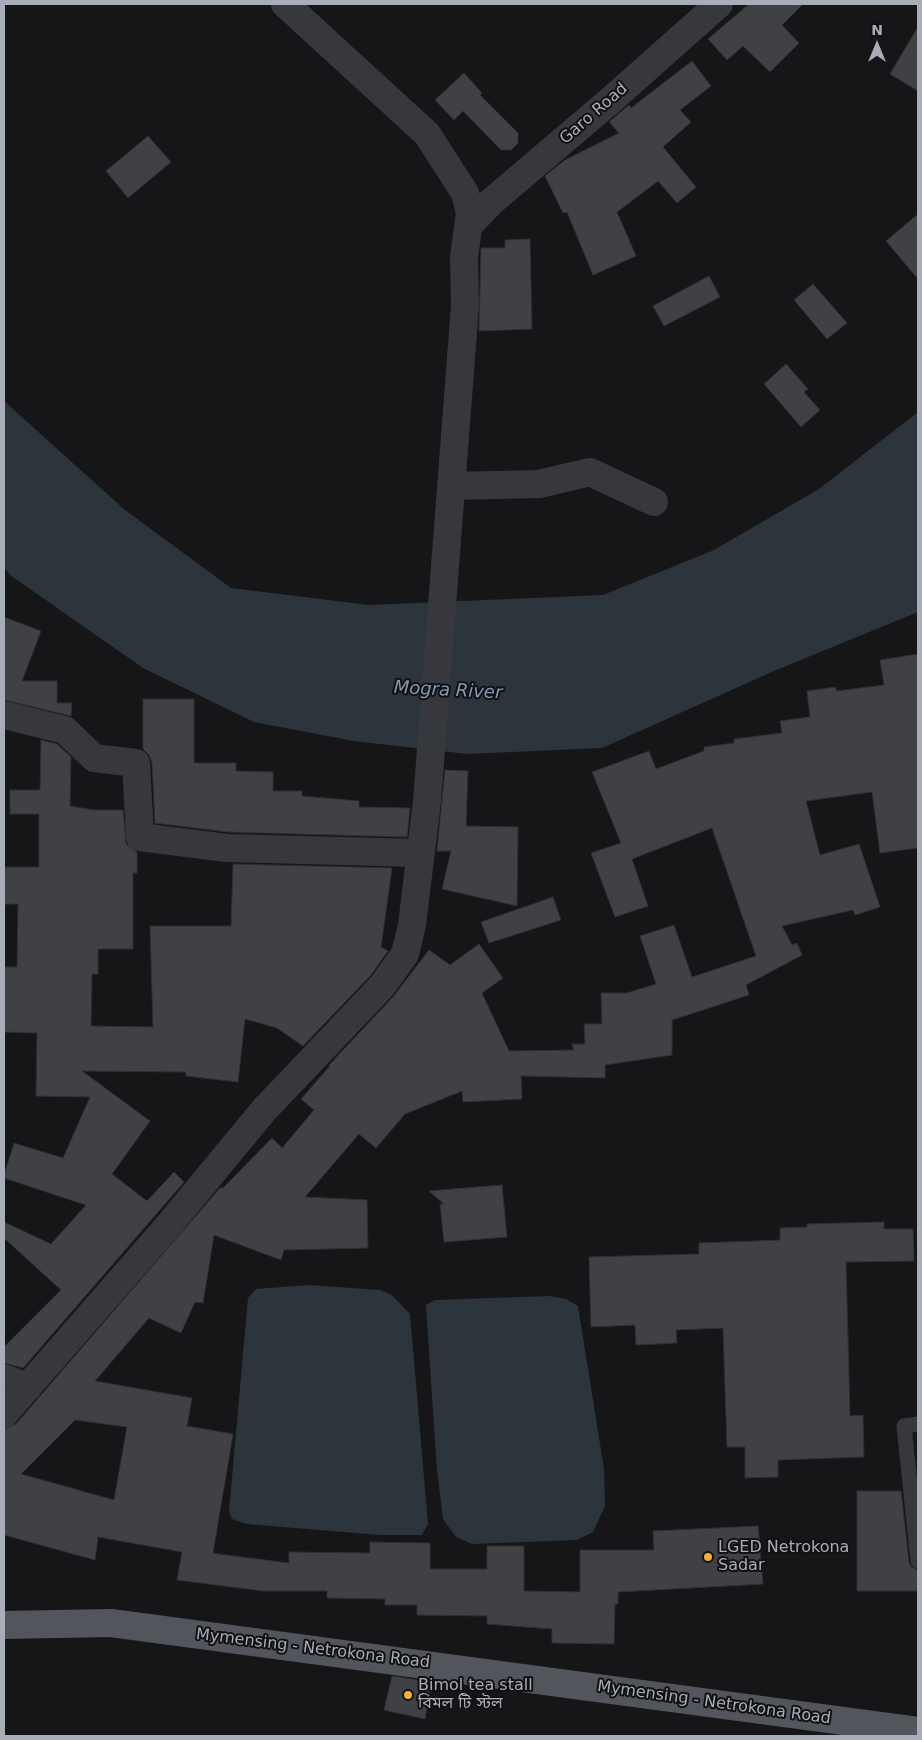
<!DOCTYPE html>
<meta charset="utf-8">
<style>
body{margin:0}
#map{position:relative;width:922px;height:1740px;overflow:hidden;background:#161618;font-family:"DejaVu Sans",sans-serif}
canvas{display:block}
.frame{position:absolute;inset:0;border:5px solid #a8adb8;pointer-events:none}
.north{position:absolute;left:852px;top:20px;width:50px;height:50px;-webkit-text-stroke:4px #111113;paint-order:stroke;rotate:0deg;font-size:14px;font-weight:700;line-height:20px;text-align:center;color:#a8adb8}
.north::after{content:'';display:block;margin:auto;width:18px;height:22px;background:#a8adb8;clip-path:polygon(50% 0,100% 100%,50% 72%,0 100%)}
</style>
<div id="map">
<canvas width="922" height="1740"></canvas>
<div class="frame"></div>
<div class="north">N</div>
</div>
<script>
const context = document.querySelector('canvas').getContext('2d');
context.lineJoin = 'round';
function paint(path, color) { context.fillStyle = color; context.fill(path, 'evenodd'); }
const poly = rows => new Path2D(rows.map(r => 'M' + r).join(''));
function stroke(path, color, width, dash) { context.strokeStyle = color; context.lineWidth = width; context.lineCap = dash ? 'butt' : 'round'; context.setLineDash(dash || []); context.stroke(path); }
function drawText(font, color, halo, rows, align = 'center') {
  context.font = font + ' "DejaVu Sans","Noto Sans Bengali",sans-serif'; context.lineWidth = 4; context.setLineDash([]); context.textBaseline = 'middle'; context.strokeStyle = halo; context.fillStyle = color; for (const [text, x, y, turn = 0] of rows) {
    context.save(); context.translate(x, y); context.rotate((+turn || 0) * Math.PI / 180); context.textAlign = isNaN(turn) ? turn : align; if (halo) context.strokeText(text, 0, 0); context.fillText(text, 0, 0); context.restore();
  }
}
const water = poly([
 [4,401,125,510,231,588,369,605,603,595,714,550,819,489,918,412,918,612,774,671,602,748,467,754,354,741,254,722,143,668,10,575,4,567],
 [309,1285,380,1290,392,1295,410,1314,428,1524,422,1535,380,1535,247,1524,232,1519,229,1511,248,1298,256,1289],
 [549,1296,566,1299,578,1306,604,1469,605,1506,593,1532,577,1540,472,1544,456,1537,443,1519,437,1470,426,1305,435,1300]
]);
const building = poly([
 [749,4,803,4,782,25,799,43,770,72,743,46,727,60,708,39,749,4],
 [918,27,918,91,890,74,918,27],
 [692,61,711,86,680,110,691,122,663,147,696,187,677,203,658,181,617,212,636,256,593,275,567,212,563,213,545,176,565,160,619,133,609,122,629,105,631,108,692,61],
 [464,73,482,93,480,95,518,133,518,143,511,150,501,150,463,111,454,120,435,100,464,73],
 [148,136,171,162,128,198,106,171,148,136],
 [918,214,918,279,886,241,918,214],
 [530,239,532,329,479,331,481,248,505,248,505,240,530,239],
 [709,276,720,297,664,326,653,306,709,276],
 [813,284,847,323,827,339,794,300,813,284],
 [786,364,808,389,804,392,820,410,801,427,764,384,786,364],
 [4,617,41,631,22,681,57,681,57,703,72,703,71,716,4,700,4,617],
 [918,654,918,848,880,853,872,792,806,801,820,855,859,844,880,907,855,915,853,910,782,926,792,945,797,943,802,955,746,985,749,995,672,1020,672,1055,605,1065,605,1078,521,1076,522,1099,463,1102,462,1091,405,1114,376,1148,359,1134,305,1197,367,1200,368,1248,284,1250,281,1260,214,1235,203,1303,195,1302,181,1333,149,1318,95,1381,192,1398,187,1426,233,1434,213,1553,218,1554,289,1563,289,1552,370,1553,370,1542,430,1543,430,1569,487,1569,487,1546,524,1546,524,1591,580,1592,580,1550,654,1550,653,1531,758,1526,763,1584,618,1592,618,1604,615,1604,614,1644,552,1643,552,1629,487,1624,487,1616,417,1615,417,1605,385,1605,385,1599,327,1598,327,1591,263,1591,177,1580,182,1552,98,1537,95,1560,4,1535,4,1429,16,1424,220,1188,223,1188,272,1138,282,1148,314,1110,301,1099,330,1066,329,1065,393,997,429,950,450,965,479,944,503,978,482,993,509,1051,574,1050,572,1044,585,1044,584,1024,602,1024,601,993,627,993,656,984,640,936,674,925,692,977,756,956,712,828,632,859,648,906,615,917,591,853,621,843,592,772,649,751,656,769,704,751,704,747,734,743,734,739,782,733,780,721,810,717,807,691,836,687,836,691,884,685,880,660,918,654],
 [75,1420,127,1427,114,1500,21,1474,75,1420],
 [143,699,194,699,194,763,236,763,236,771,273,772,273,791,302,791,302,796,359,801,359,807,410,808,407,837,228,832,155,823,152,762,149,755,143,749,143,699],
 [41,740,57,744,71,757,70,806,94,810,123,810,126,844,137,852,137,873,133,873,133,949,98,949,98,974,92,974,91,1026,153,1027,150,926,231,926,233,864,392,868,381,947,388,951,370,976,303,1046,277,1028,245,1019,238,1082,186,1076,186,1072,82,1071,150,1121,112,1174,147,1201,174,1172,184,1182,23,1368,4,1363,4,1347,61,1290,4,1238,4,1222,51,1244,86,1205,4,1178,4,1175,14,1143,63,1158,90,1097,36,1096,37,1033,4,1032,4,967,17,967,18,904,4,904,4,867,39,867,39,814,10,814,10,790,40,790,41,740],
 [445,770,468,771,466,826,518,827,517,906,442,889,451,851,437,851,445,770],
 [553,897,561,920,489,943,481,922,553,897],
 [502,1185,507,1237,444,1242,440,1204,444,1204,429,1191,502,1185],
 [884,1222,884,1229,913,1229,914,1261,846,1262,850,1416,863,1415,864,1457,778,1460,778,1477,745,1478,745,1447,727,1447,723,1328,676,1330,677,1343,636,1345,635,1325,591,1327,589,1257,699,1254,699,1243,780,1240,780,1228,807,1227,807,1224,884,1222],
 [857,1491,901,1491,909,1562,911,1567,918,1570,918,1591,857,1591,857,1491],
 [392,1676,431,1682,425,1719,384,1710,392,1676]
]);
const service = poly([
 [918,1424,904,1426,918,1561]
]);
const minor = poly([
 [451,486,539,484,590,472,654,502],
 [4,715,65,730,94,758,136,763,140,837,227,848,420,853],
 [4,1378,28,1387]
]);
const tertiary = poly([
 [470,224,491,202,611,100,719,4],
 [4,1414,169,1225,264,1110,382,986,405,954,412,925,427,801,465,306,464,257,470,213,465,193,427,134,285,4]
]);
const primary = poly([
 [4,1625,111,1623,918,1731]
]);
const markers = [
 [708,1557,5,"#f2b134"],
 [408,1695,5,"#f2b134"]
];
const streetNames = [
 ["Garo Road",594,114,-41],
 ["Mymensing - Netrokona Road",313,1649,7],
 ["Mymensing - Netrokona Road",714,1703,8]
];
const poiNames = [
 ["LGED Netrokona",718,1548],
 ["Sadar",718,1566],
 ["Bimol tea stall",418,1686],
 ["বিমল টি স্টল",418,1704]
];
const waterNames = [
 ["Mogra River",448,691,3]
];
paint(water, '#2c353c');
paint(building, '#404145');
stroke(building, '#303034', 1);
stroke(service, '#37383d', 15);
stroke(minor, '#37383d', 28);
stroke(tertiary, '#37383d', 28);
stroke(primary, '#53555c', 28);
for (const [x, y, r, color] of markers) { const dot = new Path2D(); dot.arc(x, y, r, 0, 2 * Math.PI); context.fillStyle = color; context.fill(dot); stroke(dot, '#111113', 2); }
drawText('16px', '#a8adb8', '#111113', streetNames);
drawText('16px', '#a8adb8', '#111113', poiNames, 'left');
drawText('italic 18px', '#7f9bb3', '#111113', waterNames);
</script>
